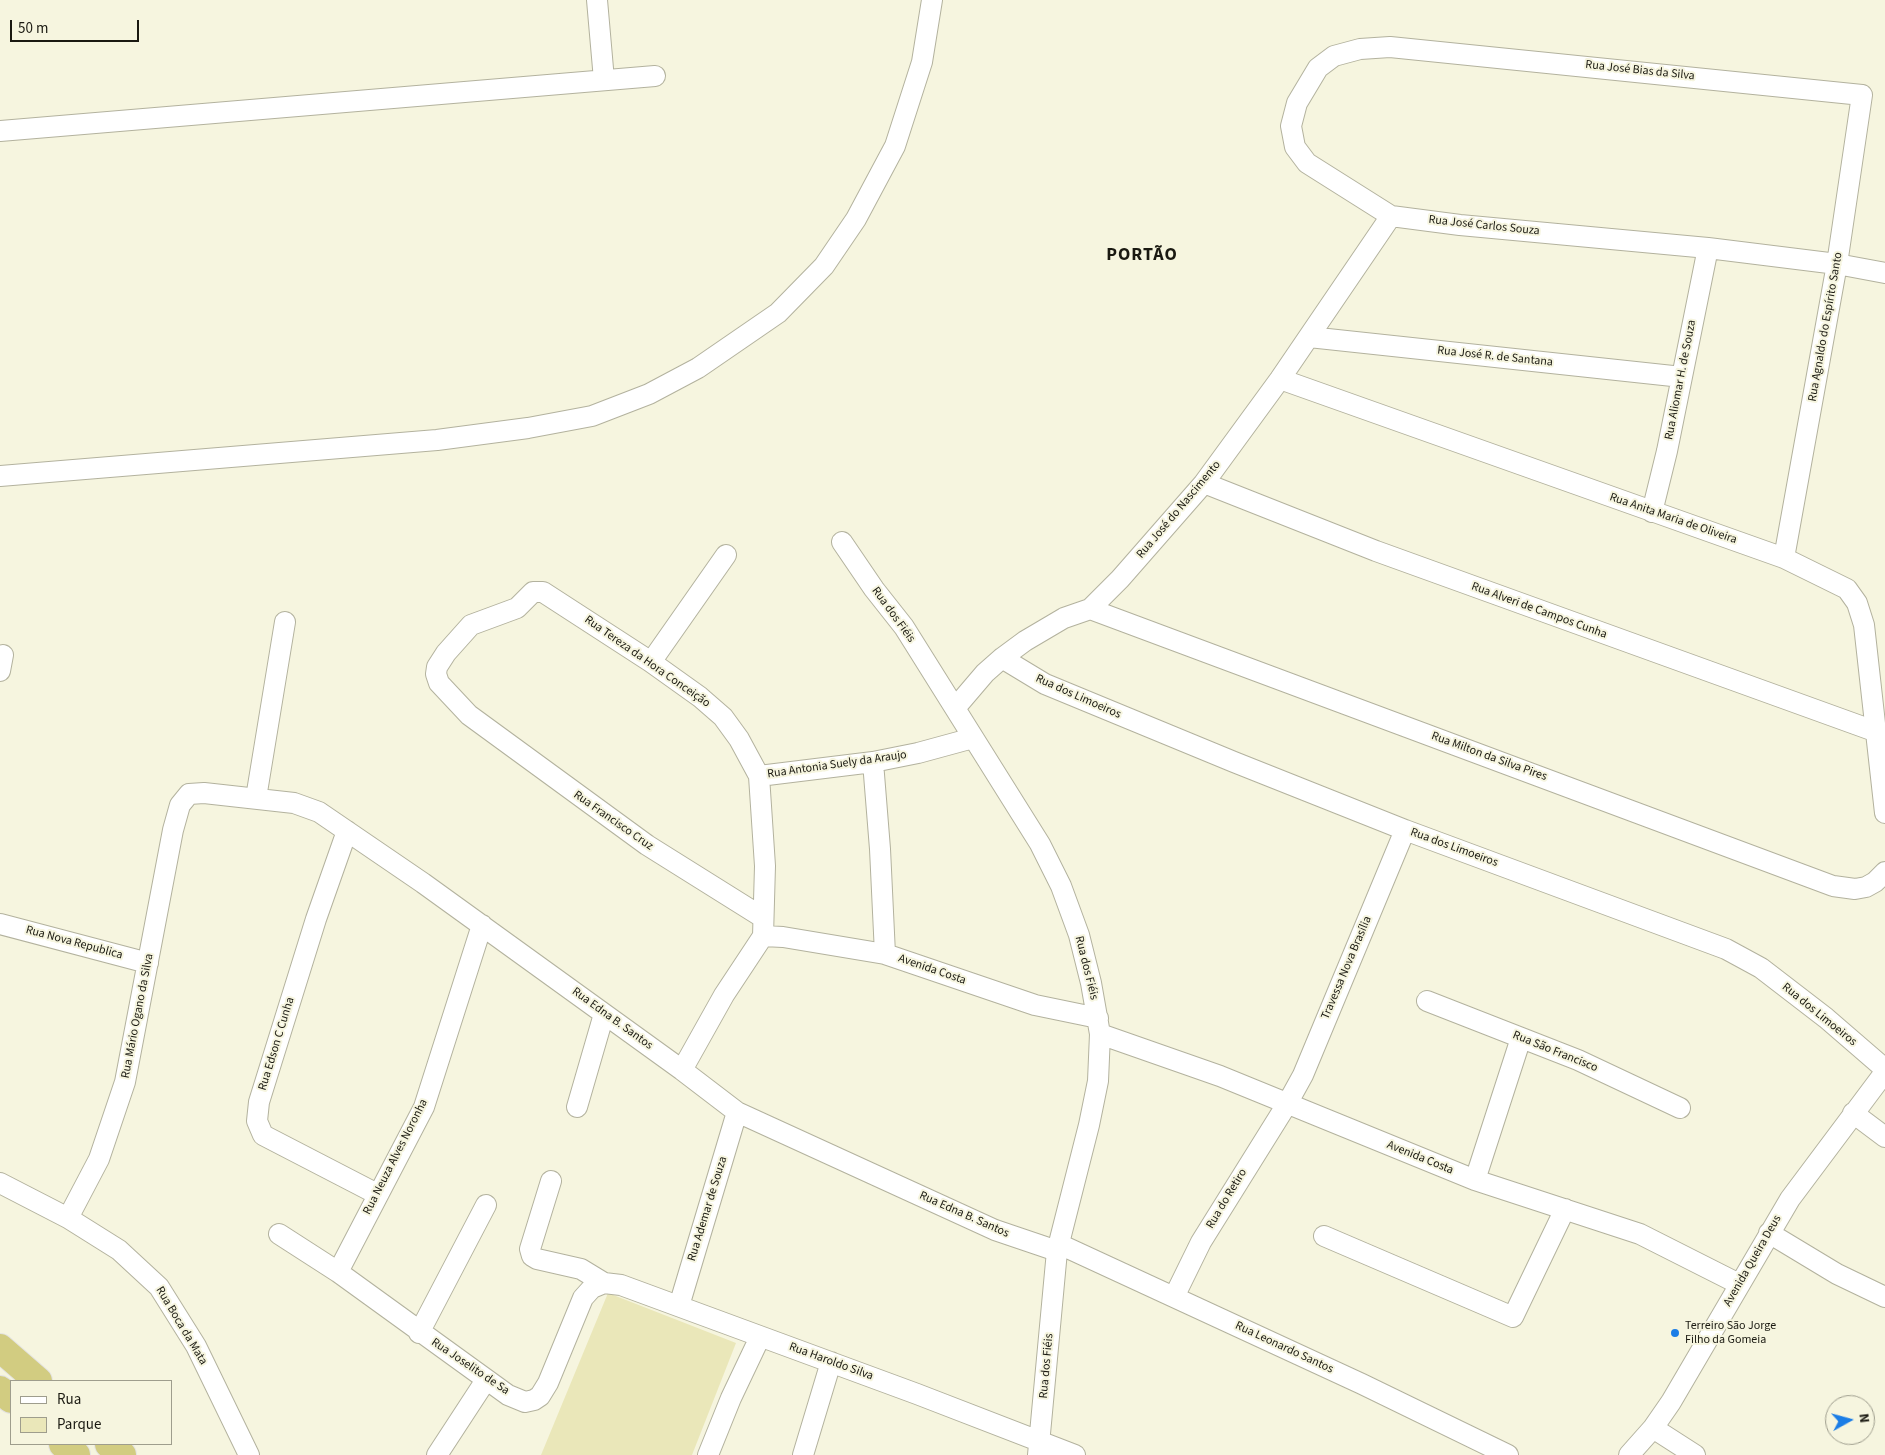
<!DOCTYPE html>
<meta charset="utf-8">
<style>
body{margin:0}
#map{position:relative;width:1885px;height:1455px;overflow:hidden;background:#f6f5df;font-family:"Source Sans 3",sans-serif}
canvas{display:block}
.legend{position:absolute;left:10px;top:1380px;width:162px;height:65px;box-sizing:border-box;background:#f6f5df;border:1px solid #9e9d8d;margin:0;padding:6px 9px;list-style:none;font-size:15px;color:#1a1911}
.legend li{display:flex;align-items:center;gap:10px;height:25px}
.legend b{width:25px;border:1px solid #9e9d8d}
.north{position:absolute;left:1825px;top:1395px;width:50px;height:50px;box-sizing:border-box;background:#f6f5df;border:1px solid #9e9d8d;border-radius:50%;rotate:83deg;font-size:14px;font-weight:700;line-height:20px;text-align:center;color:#1a1911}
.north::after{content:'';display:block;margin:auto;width:18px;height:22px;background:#1b7de6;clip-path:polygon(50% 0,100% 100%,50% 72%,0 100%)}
.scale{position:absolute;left:10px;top:20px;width:129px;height:22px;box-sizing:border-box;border:2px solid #1a1911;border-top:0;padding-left:6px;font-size:15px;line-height:18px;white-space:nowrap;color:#1a1911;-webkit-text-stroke:4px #f6f5df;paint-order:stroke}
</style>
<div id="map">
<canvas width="1885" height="1455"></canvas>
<ul class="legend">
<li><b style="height:6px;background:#fff"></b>Rua</li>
<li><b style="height:14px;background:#eae7b9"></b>Parque</li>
</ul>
<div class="north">N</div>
<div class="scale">50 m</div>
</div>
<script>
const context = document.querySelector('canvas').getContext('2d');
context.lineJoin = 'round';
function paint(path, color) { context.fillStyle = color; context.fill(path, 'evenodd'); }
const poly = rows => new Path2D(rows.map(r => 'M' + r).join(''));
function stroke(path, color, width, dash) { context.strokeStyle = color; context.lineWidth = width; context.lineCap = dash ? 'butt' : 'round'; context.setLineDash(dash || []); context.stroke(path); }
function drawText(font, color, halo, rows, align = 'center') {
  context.font = font + ' "Source Sans 3",sans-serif'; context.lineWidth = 4; context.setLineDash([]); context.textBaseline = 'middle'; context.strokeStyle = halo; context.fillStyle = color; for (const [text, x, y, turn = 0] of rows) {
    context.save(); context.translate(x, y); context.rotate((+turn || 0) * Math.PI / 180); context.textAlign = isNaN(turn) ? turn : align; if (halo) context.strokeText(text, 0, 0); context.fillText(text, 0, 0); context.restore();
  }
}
const green = poly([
 [608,1293,736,1343,692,1455,541,1455]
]);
const minor = poly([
 [597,0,604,80],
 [0,131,655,76],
 [1309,337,1682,377],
 [1280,379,1784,558,1847,589,1857,603,1864,625,1885,813],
 [0,476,437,440,528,428,592,416,649,394,698,368,778,313,824,266,856,219,895,146,922,62,932,0],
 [1204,483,1376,551,1877,732],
 [1652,512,1667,451,1708,248],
 [842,542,874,589,904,627,1040,844,1061,886,1079,935,1091,983,1100,1034,1098,1081,1089,1125,1057,1251,1038,1455],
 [1784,558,1837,264,1862,95,1390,47,1360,49,1334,56,1318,68,1297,103,1291,126,1295,147,1307,163,1391,216,1460,225,1708,248,1837,264,1885,273],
 [1090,609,1833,886,1855,889,1866,887,1875,882,1885,872],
 [1002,658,1045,684,1234,762,1405,830,1726,949,1761,968,1826,1018,1885,1069],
 [651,662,726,555],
 [0,671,3,655],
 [956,707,985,673,1002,658,1025,641,1064,618,1090,609,1120,579,1204,483,1280,379,1391,216],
 [873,762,880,849,885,954],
 [759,776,873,762,918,753,973,738],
 [256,798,285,622],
 [347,831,316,919,259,1102,257,1121,263,1135,377,1194],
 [762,917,647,845,469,715,439,683,436,674,437,667,446,653,471,625,517,608,533,592,543,592,651,662,700,697,723,717,739,739,759,776,765,866,763,936],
 [0,924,148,963],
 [763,936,783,937,885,954,1035,1005,1098,1018],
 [1427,1001,1578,1060,1680,1108],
 [1100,1034,1220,1076,1475,1180,1640,1234,1739,1284],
 [682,1070,724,995,763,936],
 [577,1107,604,1014],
 [1853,1113,1885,1137],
 [1475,1180,1521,1038],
 [551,1181,530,1249,532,1256,537,1259,581,1269,604,1283],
 [0,1183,68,1218,119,1250,159,1287,196,1346,249,1455],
 [68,1218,99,1159,125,1082,173,830,180,805,189,794,204,793,294,803,319,812,423,883,682,1070,737,1112,995,1230,1057,1251],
 [1769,1233,1837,1274,1885,1297],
 [279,1234,338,1272,508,1395,525,1402,534,1400,540,1396,548,1383,583,1298,592,1288,604,1283,621,1285,917,1394,1075,1455],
 [1324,1236,1513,1317,1565,1209],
 [1059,1244,1362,1384,1508,1455],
 [338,1272,424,1107,482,925],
 [1174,1297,1201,1242,1287,1104,1303,1075,1405,830],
 [679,1306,737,1112],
 [419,1333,486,1205],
 [1653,1428,1695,1455],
 [437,1455,486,1380],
 [708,1455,731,1398,760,1337],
 [803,1455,831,1362],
 [1629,1455,1653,1428,1671,1402,1790,1199,1885,1072]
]);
const highway = poly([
 [0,1348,38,1381],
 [0,1390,11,1399],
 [63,1444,76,1455],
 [109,1444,122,1455]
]);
const markers = [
 [1675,1333,5,"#1b7de6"]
];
const streetNames = [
 ["Rua José Bias da Silva",1640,71,6],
 ["Rua José Carlos Souza",1484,226,6],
 ["Rua Agnaldo do Espírito Santo",1826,327,-80],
 ["Rua José R. de Santana",1495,357,6],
 ["Rua Aliomar H. de Souza",1681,380,-79],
 ["Rua José do Nascimento",1179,510,-50],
 ["Rua Anita Maria de Oliveira",1673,519,19],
 ["Rua Alveri de Campos Cunha",1539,611,20],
 ["Rua dos Fiéis",893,615,54],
 ["Rua Tereza da Hora Conceição",647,662,35],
 ["Rua dos Limoeiros",1078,697,24],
 ["Rua Milton da Silva Pires",1489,757,20],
 ["Rua Antonia Suely da Araujo",837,765,-8],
 ["Rua Francisco Cruz",613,821,35],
 ["Rua dos Limoeiros",1454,848,20],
 ["Rua Nova Republica",74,943,15],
 ["Rua dos Fiéis",1086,968,76],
 ["Travessa Nova Brasília",1347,968,-67],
 ["Avenida Costa",932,970,19],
 ["Rua dos Limoeiros",1819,1015,39],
 ["Rua Mário Ogano da Silva",138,1016,-79],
 ["Rua Edna B. Santos",612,1019,36],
 ["Rua Edson C Cunha",277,1044,-73],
 ["Rua São Francisco",1555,1052,22],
 ["Rua Neuza Alves Noronha",396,1157,-63],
 ["Avenida Costa",1420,1158,22],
 ["Rua do Retiro",1227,1199,-59],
 ["Rua Ademar de Souza",708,1209,-73],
 ["Rua Edna B. Santos",964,1215,24],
 ["Avenida Queira Deus",1753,1261,-60],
 ["Rua Boca da Mata",181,1326,59],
 ["Rua Leonardo Santos",1284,1348,25],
 ["Rua Haroldo Silva",831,1362,20],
 ["Rua dos Fiéis",1047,1366,-85],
 ["Rua Joselito de Sa",470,1367,34]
];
const poiNames = [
 ["Terreiro São Jorge",1685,1326],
 ["Filho da Gomeia",1685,1340]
];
const districtNames = [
 ["PORTÃO",1142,256]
];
paint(green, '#eae7b9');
stroke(minor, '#b3b29e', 22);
stroke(highway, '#e4e3e2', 30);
stroke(minor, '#fff', 20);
stroke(highway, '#d2cc81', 28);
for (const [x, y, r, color] of markers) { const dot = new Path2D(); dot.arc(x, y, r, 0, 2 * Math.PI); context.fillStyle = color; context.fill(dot); stroke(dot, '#f6f5df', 2); }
drawText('12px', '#1a1911', '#f6f5df', streetNames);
drawText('12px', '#1a1911', '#f6f5df', poiNames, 'left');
context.letterSpacing = '1px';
drawText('bold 18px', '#1a1911', '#f6f5df', districtNames);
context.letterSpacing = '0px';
</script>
